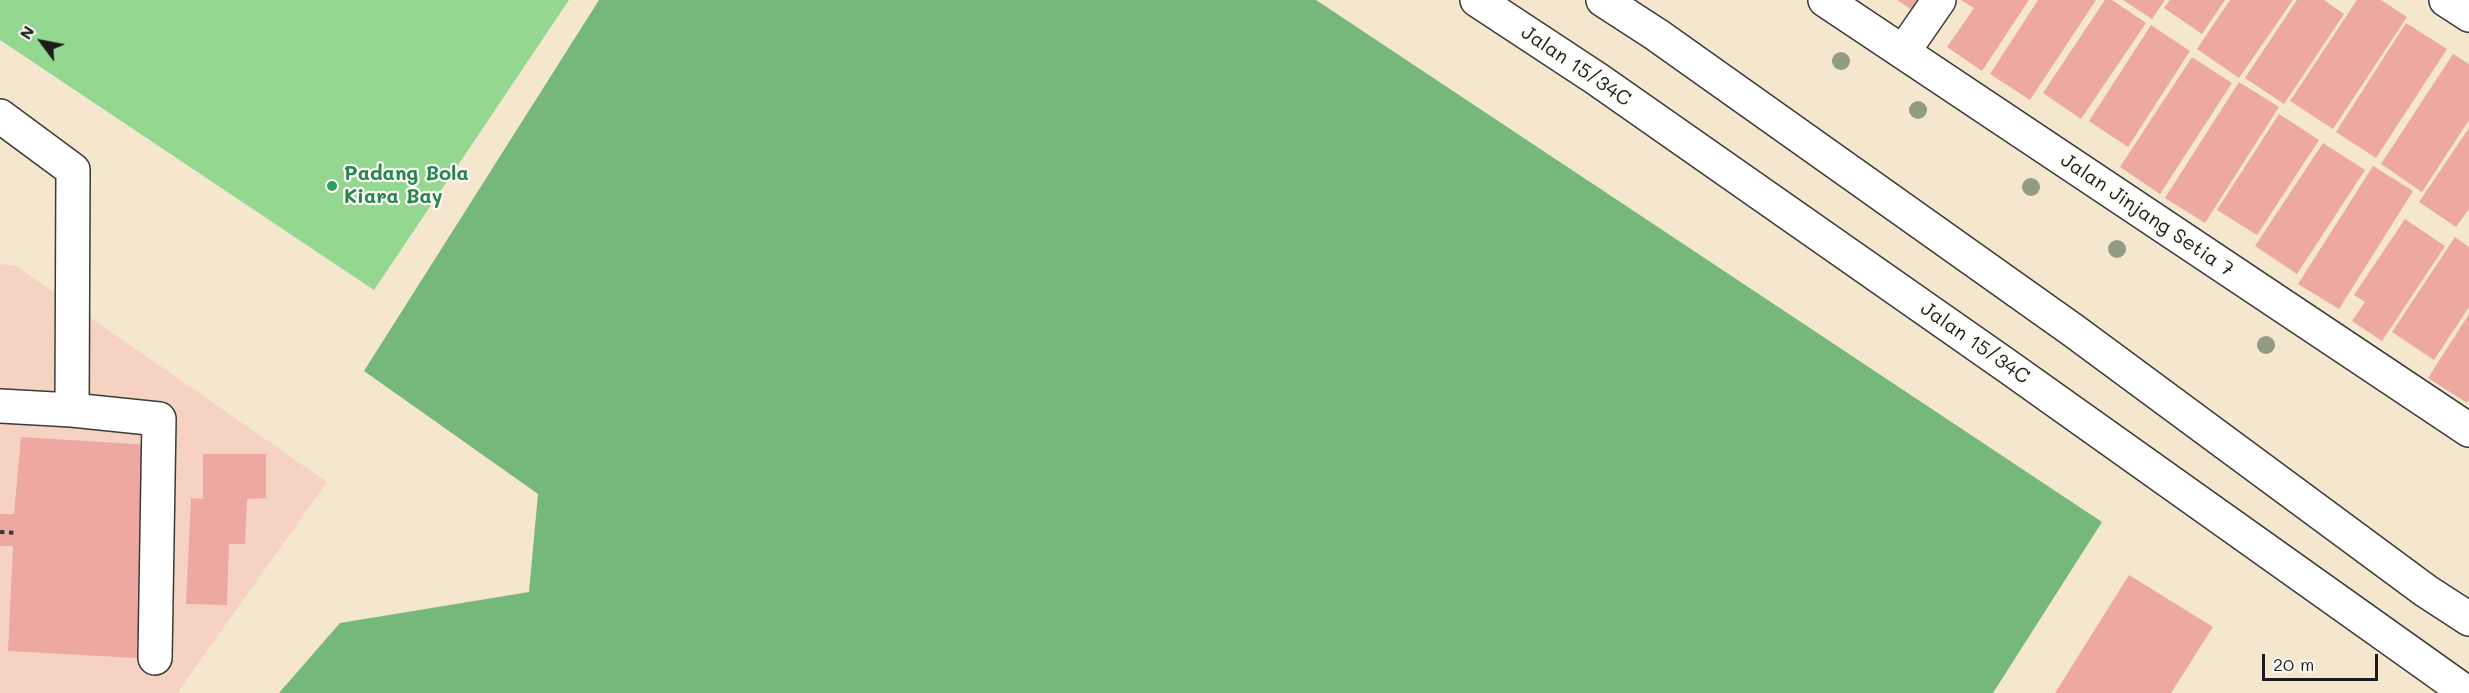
<!DOCTYPE html>
<style>
body{margin:0}
#map{position:relative;width:2469px;height:693px;overflow:hidden;background:#f4e7ce;font-family:Mali,sans-serif}
canvas{display:block}
.north{position:absolute;left:12px;top:12px;width:60px;height:60px;-webkit-text-stroke:4px #fdfcf7;paint-order:stroke;rotate:302deg;font-size:16px;font-weight:700;line-height:24px;text-align:center;color:#1c1c1c}
.north::after{content:'';display:block;margin:auto;width:21px;height:27px;background:#1c1c1c;clip-path:polygon(50% 0,100% 100%,50% 72%,0 100%)}
.scale{position:absolute;left:2262px;top:654px;width:116px;height:27px;box-sizing:border-box;border:3px solid #1c1c1c;border-top:0;padding-left:8px;font-size:18px;line-height:21px;white-space:nowrap;color:#1c1c1c;-webkit-text-stroke:4px #fdfcf7;paint-order:stroke}
</style>
<div id="map">
<canvas width="2469" height="693"></canvas>
<div class="north">N</div>
<div class="scale">20 m</div>
</div>
<script>
const context = document.querySelector('canvas').getContext('2d');
context.lineJoin = 'round';
function paint(path, color) { context.fillStyle = color; context.fill(path, 'evenodd'); }
const poly = rows => new Path2D(rows.map(r => 'M' + r).join(''));
function stroke(path, color, width, dash) { context.strokeStyle = color; context.lineWidth = width; context.lineCap = dash ? 'butt' : 'round'; context.setLineDash(dash || []); context.stroke(path); }
function drawText(font, color, halo, rows, align = 'center') {
  context.font = font + ' Mali,sans-serif'; context.lineWidth = 4.5; context.setLineDash([]); context.textBaseline = 'middle'; context.strokeStyle = halo; context.fillStyle = color; for (const [text, x, y, turn = 0] of rows) {
    context.save(); context.translate(x, y); context.rotate((+turn || 0) * Math.PI / 180); context.textAlign = isNaN(turn) ? turn : align; if (halo) context.strokeText(text, 0, 0); context.fillText(text, 0, 0); context.restore();
  }
}
const built = poly([
 [0,264,16,266,327,482,177,693,0,693]
]);
const green = poly([
 [0,0,569,0,374,290,0,40]
]);
const forest = poly([
 [599,0,1316,0,2102,522,1993,693,279,693,340,623,529,592,538,494,364,371]
]);
const building = poly([
 [1897,0,1918,0,1912,10],
 [1961,0,2029,0,1982,71,1947,47,1974,8],
 [2038,0,2096,0,2030,100,1990,74],
 [2105,0,2112,0,2146,23,2081,119,2043,93],
 [2123,0,2165,0,2152,19],
 [2170,0,2225,0,2202,34,2164,8],
 [2230,0,2293,0,2239,78,2197,49],
 [2297,0,2324,0,2344,14,2284,104,2245,78],
 [2357,0,2381,0,2407,17,2333,129,2290,101],
 [2406,23,2447,49,2376,158,2336,132],
 [2151,25,2190,51,2128,147,2089,121],
 [2453,54,2469,64,2469,120,2422,192,2381,164],
 [2192,57,2232,83,2160,194,2120,167],
 [2239,82,2279,107,2205,223,2165,198],
 [2279,114,2319,140,2257,235,2217,210],
 [2469,128,2469,209,2456,227,2419,202],
 [2323,143,2365,170,2297,274,2255,246],
 [2373,166,2413,191,2339,309,2298,284],
 [2405,219,2445,246,2382,341,2352,321,2365,302,2354,295],
 [2455,237,2469,247,2469,307,2434,360,2392,332],
 [2469,314,2469,400,2467,403,2428,378],
 [21,437,150,445,137,658,8,651,13,546,0,546,0,514,14,514],
 [203,454,266,454,266,498,247,499,245,544,229,544,227,605,186,604,191,498,203,499],
 [2129,575,2213,627,2171,693,2055,693]
]);
const path = poly([
 [0,532,17,533]
]);
const minor = poly([
 [1477,0,1597,79,2010,368,2467,693],
 [1603,0,1657,35,2074,331,2426,591,2469,619],
 [1825,0,2469,430],
 [2446,0,2469,15],
 [1903,52,1939,0],
 [0,116,73,170,72,410,0,406],
 [72,410,159,419,155,658]
]);
const trees = [
 [1841,61],
 [1918,110],
 [2031,187],
 [2117,249],
 [2266,345]
];
const markers = [
 [332,186,6,"#2e9e5b"]
];
const streetNames = [
 ["Jalan 15/34C",1576,66,34],
 ["Jalan Jinjang Setia 7",2147,215,34],
 ["Jalan 15/34C",1975,343,35]
];
const leisureNames = [
 ["Padang Bola",344,174],
 ["Kiara Bay",344,197]
];
paint(built, '#f5d2c2');
paint(green, '#93d790');
paint(forest, '#76b87a');
paint(building, '#eda8a1');
stroke(minor, '#3c3a37', 36);
stroke(path, '#3c3a37', 4, [4.5, 4.5]);
stroke(minor, '#fff', 33);
context.fillStyle = '#949b83';
for (const [x, y] of trees) { context.beginPath(); context.arc(x, y, 9, 0, 2 * Math.PI); context.fill(); }
for (const [x, y, r, color] of markers) { const dot = new Path2D(); dot.arc(x, y, r, 0, 2 * Math.PI); context.fillStyle = color; context.fill(dot); stroke(dot, '#fdfcf7', 2); }
drawText('20px', '#1c1c1c', '#fdfcf7', streetNames);
drawText('bold 20px', '#27864d', '#fdfcf7', leisureNames, 'left');
</script>
